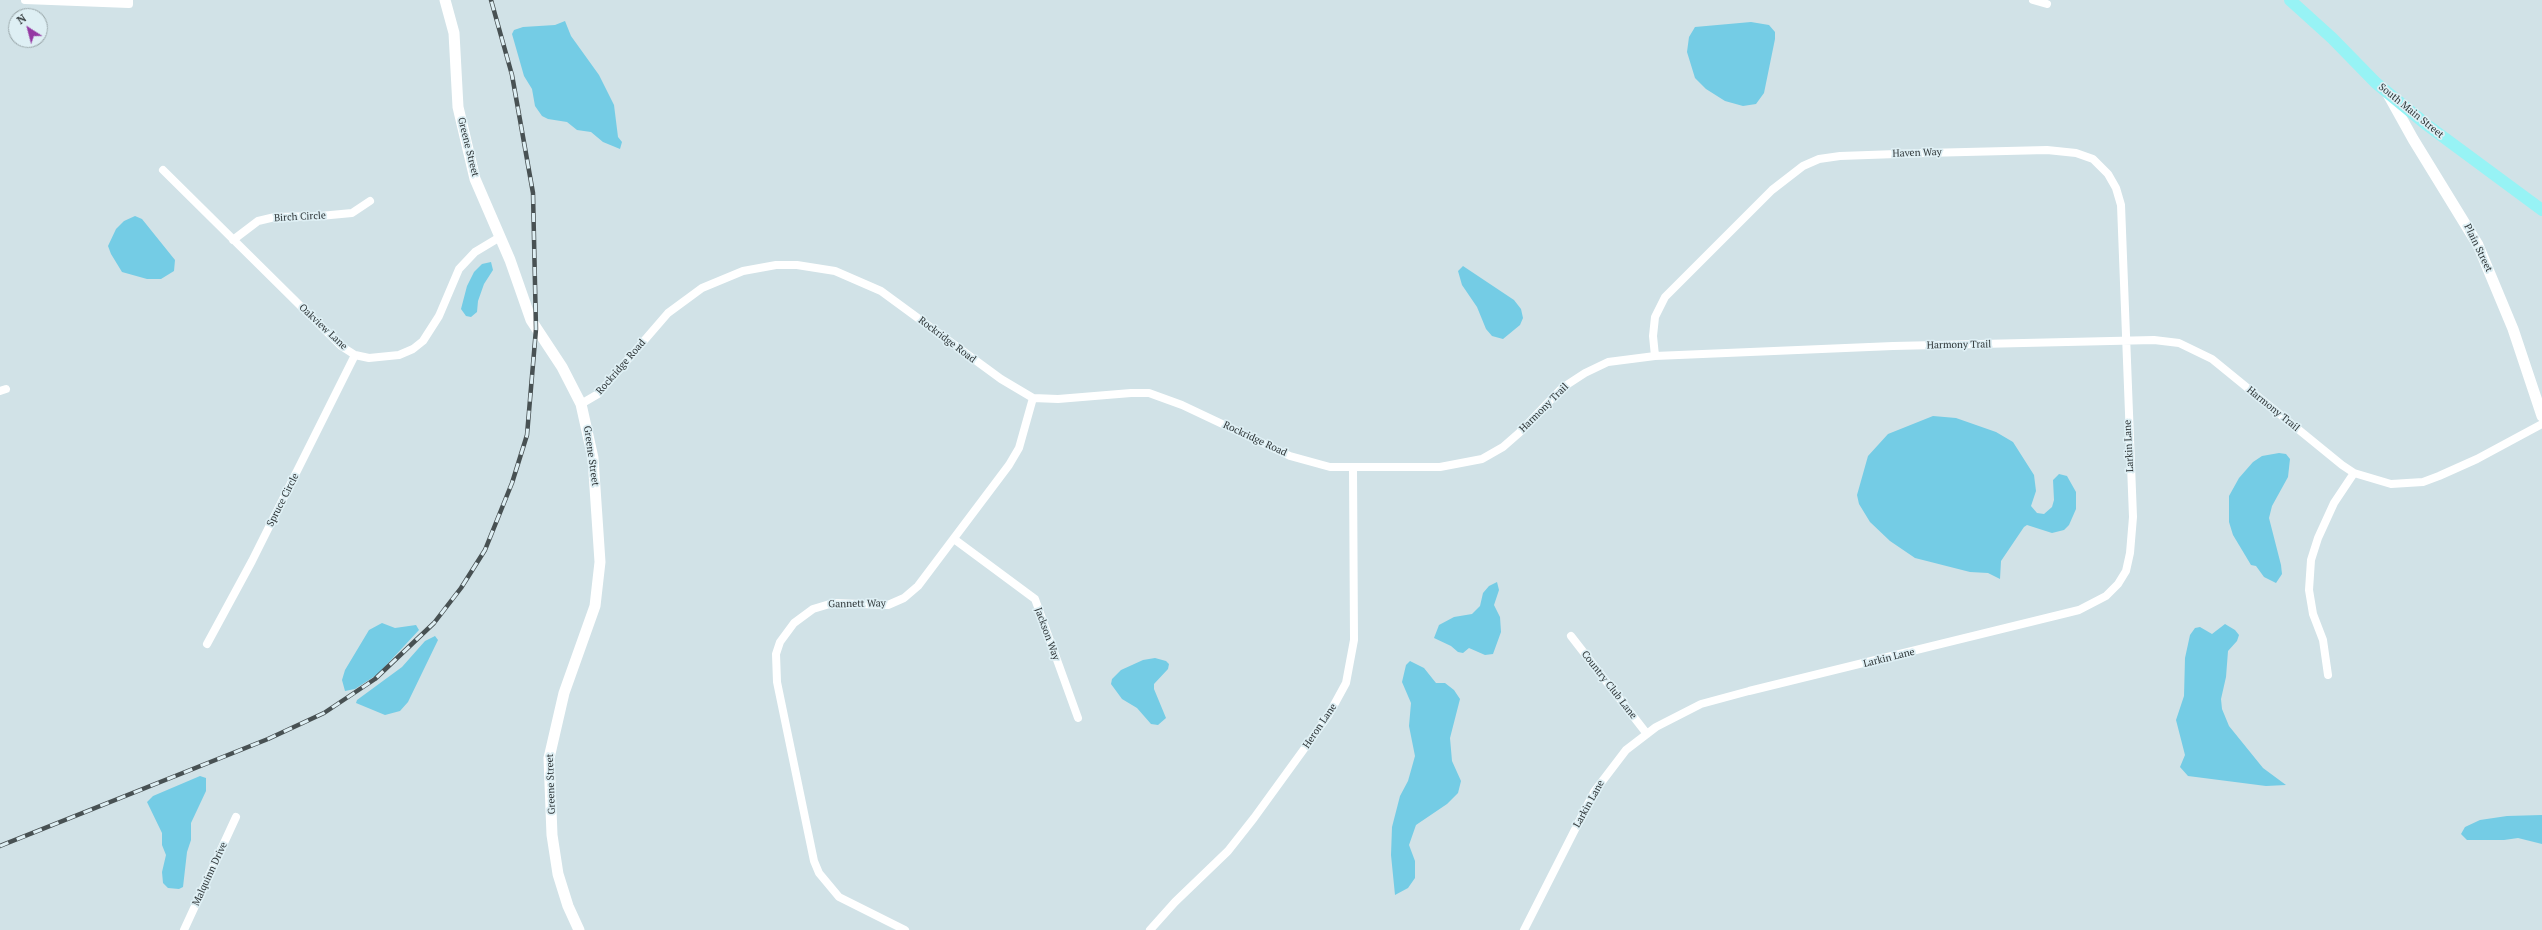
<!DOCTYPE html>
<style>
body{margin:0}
#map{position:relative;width:2542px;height:930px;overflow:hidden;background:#d1e2e7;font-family:"PT Serif",serif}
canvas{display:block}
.north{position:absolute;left:8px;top:8px;width:40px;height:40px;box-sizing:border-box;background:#deeff4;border:1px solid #98a5a8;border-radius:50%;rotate:324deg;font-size:11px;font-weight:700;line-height:16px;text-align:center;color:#2e3537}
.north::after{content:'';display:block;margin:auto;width:14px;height:18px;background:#9439a3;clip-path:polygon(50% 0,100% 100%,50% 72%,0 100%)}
</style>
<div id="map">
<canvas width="2542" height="930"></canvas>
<div class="north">N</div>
</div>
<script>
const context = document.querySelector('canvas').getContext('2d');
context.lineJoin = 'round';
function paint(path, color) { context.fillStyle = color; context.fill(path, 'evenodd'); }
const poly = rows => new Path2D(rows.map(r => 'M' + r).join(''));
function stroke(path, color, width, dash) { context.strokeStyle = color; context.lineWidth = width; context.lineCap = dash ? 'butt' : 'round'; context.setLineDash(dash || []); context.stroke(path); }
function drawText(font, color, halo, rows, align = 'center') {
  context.font = font + ' "PT Serif",serif'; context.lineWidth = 3.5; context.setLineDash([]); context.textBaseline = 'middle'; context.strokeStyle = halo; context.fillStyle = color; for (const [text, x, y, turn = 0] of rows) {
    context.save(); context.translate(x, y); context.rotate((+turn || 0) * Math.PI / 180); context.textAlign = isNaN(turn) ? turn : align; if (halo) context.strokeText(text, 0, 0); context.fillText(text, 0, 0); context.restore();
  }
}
const green = poly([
 [565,21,571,36,599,75,614,105,618,137,622,142,620,149,603,142,591,132,577,130,567,122,548,119,542,116,535,106,532,89,524,76,512,34,514,30,523,27,555,25],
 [1751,22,1769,25,1775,32,1775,39,1764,93,1756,104,1743,106,1725,101,1706,89,1695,78,1687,52,1689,37,1695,27],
 [135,216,142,219,175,260,174,271,161,279,147,279,122,272,111,254,108,246,116,229,124,221],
 [491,262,493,270,484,284,478,301,477,312,471,317,466,316,461,309,467,286,474,272,482,264],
 [1463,266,1514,300,1521,309,1523,318,1520,325,1503,339,1492,336,1486,329,1477,307,1462,285,1458,271],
 [1933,416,1956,418,1996,432,2013,442,2034,475,2036,491,2031,506,2037,513,2044,514,2052,507,2054,500,2053,480,2059,474,2067,476,2076,492,2076,509,2069,525,2064,530,2052,533,2027,525,2024,527,2001,561,2000,579,1988,573,1970,572,1915,558,1890,541,1870,522,1859,504,1857,495,1868,456,1888,434],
 [2279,453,2286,454,2290,459,2288,477,2272,506,2269,518,2281,565,2282,574,2276,583,2264,577,2256,566,2251,565,2233,535,2229,522,2229,496,2239,478,2253,462,2262,456],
 [1497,582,1499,590,1494,605,1500,617,1501,632,1493,654,1485,655,1469,648,1463,653,1458,652,1451,646,1434,638,1439,625,1454,617,1472,614,1480,606,1483,593,1489,586],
 [382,623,395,628,416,625,419,630,378,674,355,689,345,691,342,680,345,670,369,630],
 [2225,624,2235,630,2239,635,2237,641,2228,651,2226,677,2221,699,2222,709,2229,726,2263,768,2286,785,2266,786,2188,776,2180,767,2185,755,2176,720,2184,696,2185,658,2190,635,2195,628,2200,627,2212,634],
 [435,636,438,640,408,702,400,711,385,715,356,703,357,700,402,667,425,641],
 [1155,658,1166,661,1169,664,1168,669,1154,684,1154,689,1166,718,1158,725,1151,724,1137,708,1122,699,1111,684,1112,679,1121,670,1143,660],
 [1410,661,1424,668,1436,683,1445,683,1454,690,1460,699,1450,738,1452,761,1461,781,1458,793,1447,804,1416,825,1409,845,1415,861,1415,878,1408,888,1395,895,1391,855,1392,827,1400,796,1408,781,1415,756,1409,726,1411,703,1402,682,1406,665],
 [200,776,206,778,206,791,191,823,191,840,187,852,183,887,179,889,168,888,163,883,162,872,166,855,162,845,162,833,147,802,153,796],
 [2542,815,2542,844,2518,838,2504,840,2467,840,2461,834,2465,827,2480,820,2507,816]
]);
const street = poly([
 [25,0,129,4,129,0],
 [2033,0,2047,4],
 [163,170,341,346,355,355,369,358,399,355,413,349,423,341,439,316,459,269,475,252,500,237],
 [233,240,258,221,275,217,320,216,352,213,370,201],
 [0,391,6,389],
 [581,404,598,394,668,313,702,288,743,271,776,265,797,265,835,271,881,291,1001,379,1033,398,1058,399,1131,393,1149,393,1182,405,1290,456,1330,467,1440,467,1482,459,1503,447,1519,433,1562,388,1585,373,1608,362,1655,356,1893,346,2154,340,2179,343,2212,359,2342,465,2354,473,2391,484,2423,482,2439,476,2477,459,2542,424],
 [954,539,1035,599,1078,718],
 [1571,636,1647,734],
 [207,644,252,561,355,355],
 [2328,675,2323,640,2313,614,2309,590,2311,560,2318,538,2334,503,2354,473],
 [184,930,236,817],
 [905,930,839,897,819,873,814,861,777,682,776,654,780,642,794,623,813,609,833,603,888,605,904,598,918,586,1009,465,1019,448,1033,398],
 [1150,930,1175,902,1228,851,1254,818,1328,716,1346,683,1354,640,1353,468],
 [1524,930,1594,792,1626,750,1656,727,1701,704,1749,691,2079,610,2106,596,2118,584,2126,571,2130,553,2133,517,2121,205,2116,188,2108,174,2093,159,2076,153,2047,150,1925,153,1840,156,1819,159,1803,166,1772,190,1665,297,1655,317,1653,336,1655,356]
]);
const secondary = poly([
 [445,0,454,33,458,107,475,179,510,260,531,320,562,367,581,404,593,458,600,562,595,606,564,693,549,758,552,835,558,874,568,906,579,930],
 [2388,94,2413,139,2478,245,2513,329,2542,416]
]);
const primary = poly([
 [2290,0,2332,38,2376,83,2427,125,2542,210]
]);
const rail = poly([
 [0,846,268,739,324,713,375,679,434,623,461,588,485,550,512,483,527,435,536,329,533,193,512,75,491,0]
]);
const streetNames = [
 ["South Main Street",2411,111,39],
 ["Greene Street",468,147,76],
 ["Haven Way",1917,153,-2],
 ["Birch Circle",300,217,-3],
 ["Plain Street",2478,248,64],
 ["Oakview Lane",323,327,43],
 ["Rockridge Road",947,340,37],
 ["Harmony Trail",1959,345,-1],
 ["Rockridge Road",621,367,-49],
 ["Harmony Trail",1544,408,-45],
 ["Harmony Trail",2273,409,39],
 ["Rockridge Road",1255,439,25],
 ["Larkin Lane",2129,446,-93],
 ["Greene Street",591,456,82],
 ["Spruce Circle",283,500,-63],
 ["Gannett Way",857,604,-1],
 ["Jackson Way",1047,634,70],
 ["Larkin Lane",1889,658,-14],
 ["Country Club Lane",1609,685,52],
 ["Heron Lane",1320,726,-56],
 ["Greene Street",551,784,-92],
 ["Larkin Lane",1589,804,-61],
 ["Malquinn Drive",210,874,-65]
];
paint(green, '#74cce5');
stroke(street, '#fff', 8);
stroke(secondary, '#fff', 11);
stroke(primary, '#97f3f5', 12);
stroke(rail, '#485153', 4.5);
stroke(rail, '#deeff4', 3, [9]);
drawText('10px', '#2e3537', '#deeff4', streetNames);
</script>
